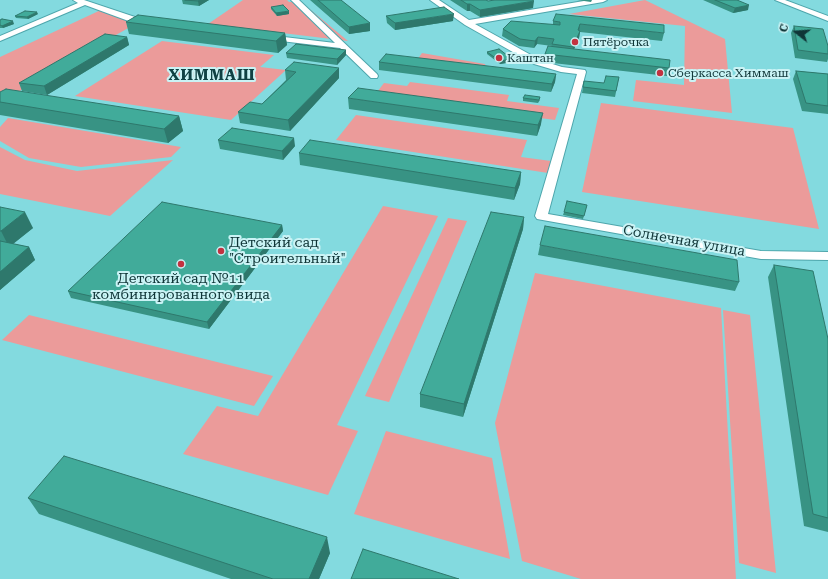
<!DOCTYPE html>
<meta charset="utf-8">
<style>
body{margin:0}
#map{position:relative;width:828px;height:579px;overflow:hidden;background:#83dadf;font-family:"Roboto Serif",serif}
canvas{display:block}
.north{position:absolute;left:776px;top:12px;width:40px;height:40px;-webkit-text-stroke:3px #caf3f5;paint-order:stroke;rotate:287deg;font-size:11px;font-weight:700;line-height:16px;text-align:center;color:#0f3537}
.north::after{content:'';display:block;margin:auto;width:14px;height:18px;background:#0f3537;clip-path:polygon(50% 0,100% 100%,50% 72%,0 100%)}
</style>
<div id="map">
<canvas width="828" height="579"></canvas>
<div class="north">С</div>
</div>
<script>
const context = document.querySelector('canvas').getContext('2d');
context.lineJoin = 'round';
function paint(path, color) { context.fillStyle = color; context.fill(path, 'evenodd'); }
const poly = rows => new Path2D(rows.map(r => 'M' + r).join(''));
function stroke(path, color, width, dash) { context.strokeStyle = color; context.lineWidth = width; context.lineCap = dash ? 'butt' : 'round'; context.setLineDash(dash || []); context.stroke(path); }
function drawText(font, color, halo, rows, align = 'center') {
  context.font = font + ' "Roboto Serif",serif'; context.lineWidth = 4; context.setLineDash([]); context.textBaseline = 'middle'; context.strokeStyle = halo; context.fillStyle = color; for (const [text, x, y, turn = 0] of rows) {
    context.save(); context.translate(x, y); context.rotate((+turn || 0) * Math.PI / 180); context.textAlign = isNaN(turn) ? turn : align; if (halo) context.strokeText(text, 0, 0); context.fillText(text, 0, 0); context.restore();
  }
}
const green = poly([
 [243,0,287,0,289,2,300,1,348,41,208,24],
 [645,0,725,39,732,113,633,101,636,80,684,85,685,26,569,14],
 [103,9,139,22,61,66,0,103,0,57],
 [162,41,274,55,260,67,286,70,231,120,75,96],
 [422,53,485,64,486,67,417,60],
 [410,82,509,95,507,101,559,108,555,120,374,96,384,83,407,86],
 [601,103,793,128,819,229,582,192],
 [356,115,527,140,521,157,551,161,548,173,336,140],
 [8,118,181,147,171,157,81,167,29,158,0,141,0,127],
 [0,147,25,160,77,171,173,160,110,216,0,194],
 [383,206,438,216,337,425,358,431,328,495,183,454,217,406,258,416],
 [448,218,467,221,389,402,365,396],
 [535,273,721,308,736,579,581,579,522,561,495,423],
 [723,310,750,315,776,573,739,563],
 [29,315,273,376,254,406,2,340],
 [386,431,492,458,510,559,354,514]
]);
const street = poly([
 [73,0,84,0,153,23,149,25,134,23,85,5,0,41,0,36,78,3,73,0],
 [291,0,299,0,377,74,378,76,377,78,371,78,340,48,264,39,263,37,267,35,335,43,291,0],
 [430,0,439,0,469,20,590,0,607,0,603,2,475,24,540,60,562,67,585,70,586,72,548,214,761,251,828,252,828,260,761,259,537,219,535,216,577,74,561,72,534,64,465,25,430,0],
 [775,0,785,0,828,16,828,21,775,0]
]);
const wall = poly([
 [182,0,209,0,199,6,183,4],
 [310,0,341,0,370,31,349,34],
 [450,0,486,0,488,1,533,8,480,17,470,11,467,11],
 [577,0,592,0,591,2],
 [703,0,737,0,748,10,733,13],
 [271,7,289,14,277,16,271,9],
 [38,14,28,19,16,18,15,16],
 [386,16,453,21,395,30,387,23],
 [0,20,14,24,3,28,0,28],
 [553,21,664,33,662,41,580,32,579,38,574,49,669,68,667,76,544,62,545,54,552,46,537,44,534,48,519,46,502,36,503,29,553,25],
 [126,22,285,33,287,45,278,53,129,34],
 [794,26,828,46,828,59,827,62,795,58,791,33],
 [127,37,129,45,47,95,22,91,19,83],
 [346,50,346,55,337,65,287,58,286,53],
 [487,52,512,59,512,62,500,64,487,54],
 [379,62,556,74,555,82,551,92,379,70],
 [285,70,339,78,290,131,240,123,238,112,262,104,286,80],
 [796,71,828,74,828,114,802,111,793,79],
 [619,77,615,97,582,93,583,87,604,83],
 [0,92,179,116,183,131,168,143,0,115],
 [348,98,541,124,537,136,349,109],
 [523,98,540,100,538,103,523,101],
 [218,140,295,146,283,160,220,149],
 [299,153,521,172,520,184,514,200,300,165],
 [587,205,583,219,563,215,564,212],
 [0,207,33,228,13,244,29,247,35,260,0,290],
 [524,217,523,229,463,417,420,407,420,394],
 [282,225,283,231,209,329,71,298,68,291],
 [540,245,739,282,735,291,538,255],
 [774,265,828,339,828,532,804,526,768,277],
 [28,498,330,553,319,579,231,579,39,514]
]);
const shadedWall = poly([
 [200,0,209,0,199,6,198,1],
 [534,1,533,8,480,17,480,10],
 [467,4,470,4,470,11,467,11],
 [749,5,748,10,733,13,735,8],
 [289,11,289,14,277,16,276,13],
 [37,12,38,14,28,19,27,17],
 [454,14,453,21,395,30,395,23],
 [13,21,14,24,3,28,2,26],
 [370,23,370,31,349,34,349,27],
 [580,24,579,32,580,31,579,38,572,54,573,47],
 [285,33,287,45,278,53,276,41],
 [127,37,129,45,47,95,44,86],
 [538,37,537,44,534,48,535,41],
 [346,50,346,55,337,65,337,59],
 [512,59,512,62,500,64,500,61],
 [339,68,339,78,290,131,288,120],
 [556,74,555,82,551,92,552,84],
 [543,113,541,124,537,136,538,125],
 [179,116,183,131,168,143,164,129],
 [294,138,295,146,283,160,282,151],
 [521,172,520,184,514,200,515,188],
 [25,212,33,228,9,247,1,231],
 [524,217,523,229,463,417,464,404],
 [282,225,283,231,209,329,207,322],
 [29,247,35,260,0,290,0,272],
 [327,537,330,553,319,579,309,579]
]);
const building = poly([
 [185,0,200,0,198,1,185,0],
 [318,0,341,0,370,23,349,27,318,0],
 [461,0,486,0,488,1,495,0,532,0,534,1,480,10,470,4,467,4,461,0],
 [715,0,737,0,749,5,735,8,715,0],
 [283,5,289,11,276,13,271,7,283,5],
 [444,7,454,14,395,23,386,16,444,7],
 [25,11,37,12,27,17,15,16,25,11],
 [556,14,664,25,664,33,580,24,578,30,580,31,573,47,552,44,554,39,538,37,535,41,520,39,503,29,511,21,560,25,560,22,553,21,556,14],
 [138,15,285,33,276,41,126,22,138,15],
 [2,19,13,21,2,26,0,25,0,20,2,19],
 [794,26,823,29,828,46,828,54,798,50,794,26],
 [105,34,127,37,44,86,19,83,105,34],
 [296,44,346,50,337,59,286,53,296,44],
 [548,46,670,60,669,68,545,54,548,46],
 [499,49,512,59,500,61,487,52,499,49],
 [386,54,556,74,552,84,379,62,386,54],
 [294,62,339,68,288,120,238,112,250,102,262,104,296,72,285,70,294,62],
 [796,71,828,74,828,106,806,103,796,71],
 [606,76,619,77,616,91,583,87,584,81,604,83,606,76],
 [358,88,543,113,538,125,348,98,358,88],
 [6,89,179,116,164,129,0,102,0,92,6,89],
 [525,95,540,97,539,100,523,98,525,95],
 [232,128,294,138,282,151,218,140,232,128],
 [310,140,521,172,515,188,299,153,310,140],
 [567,201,587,205,584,216,564,212,567,201],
 [162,202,282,225,207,322,68,291,162,202],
 [0,207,25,212,1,231,0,231,0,207],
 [491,212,524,217,464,404,420,394,491,212],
 [545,226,737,260,739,282,540,245,545,226],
 [0,241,29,247,0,272,0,241],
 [774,265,813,271,828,339,828,518,813,514,774,265],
 [64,456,327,537,309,579,273,579,28,498,64,456],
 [363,549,459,579,351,579,363,549]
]);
const markers = [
 [575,42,4,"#c23240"],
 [499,58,4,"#c23240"],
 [660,73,4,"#c23240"],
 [221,251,4,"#c23240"],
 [181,264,4,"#c23240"]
];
const farPoinames = [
 ["Пятёрочка",583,42],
 ["Каштан",507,58],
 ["Сберкасса Химмаш",668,73]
];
const streetNames = [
 ["Солнечная улица",684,241,10]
];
const poiNames = [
 ["Детский сад",229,243],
 ["\"Строительный\"",229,259],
 ["Детский сад №11",181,279,"center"],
 ["комбинированного вида",181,295,"center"]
];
const farDistrictnames = [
 ["ХИММАШ",212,76]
];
paint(green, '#eb9b9a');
stroke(street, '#4ea6ac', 2);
paint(street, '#fff');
paint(wall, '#389384');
paint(shadedWall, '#2e786c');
paint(building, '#41ab9a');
stroke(building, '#2e786c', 1);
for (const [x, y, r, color] of markers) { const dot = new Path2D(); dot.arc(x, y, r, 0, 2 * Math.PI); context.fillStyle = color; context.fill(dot); stroke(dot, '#caf3f5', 1.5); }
drawText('12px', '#0f3537', '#caf3f5', farPoinames, 'left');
drawText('14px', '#0f3537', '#caf3f5', streetNames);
drawText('14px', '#0f3537', '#caf3f5', poiNames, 'left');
context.letterSpacing = '1px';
drawText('bold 15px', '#0f4143', '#caf3f5', farDistrictnames);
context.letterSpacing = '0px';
</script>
